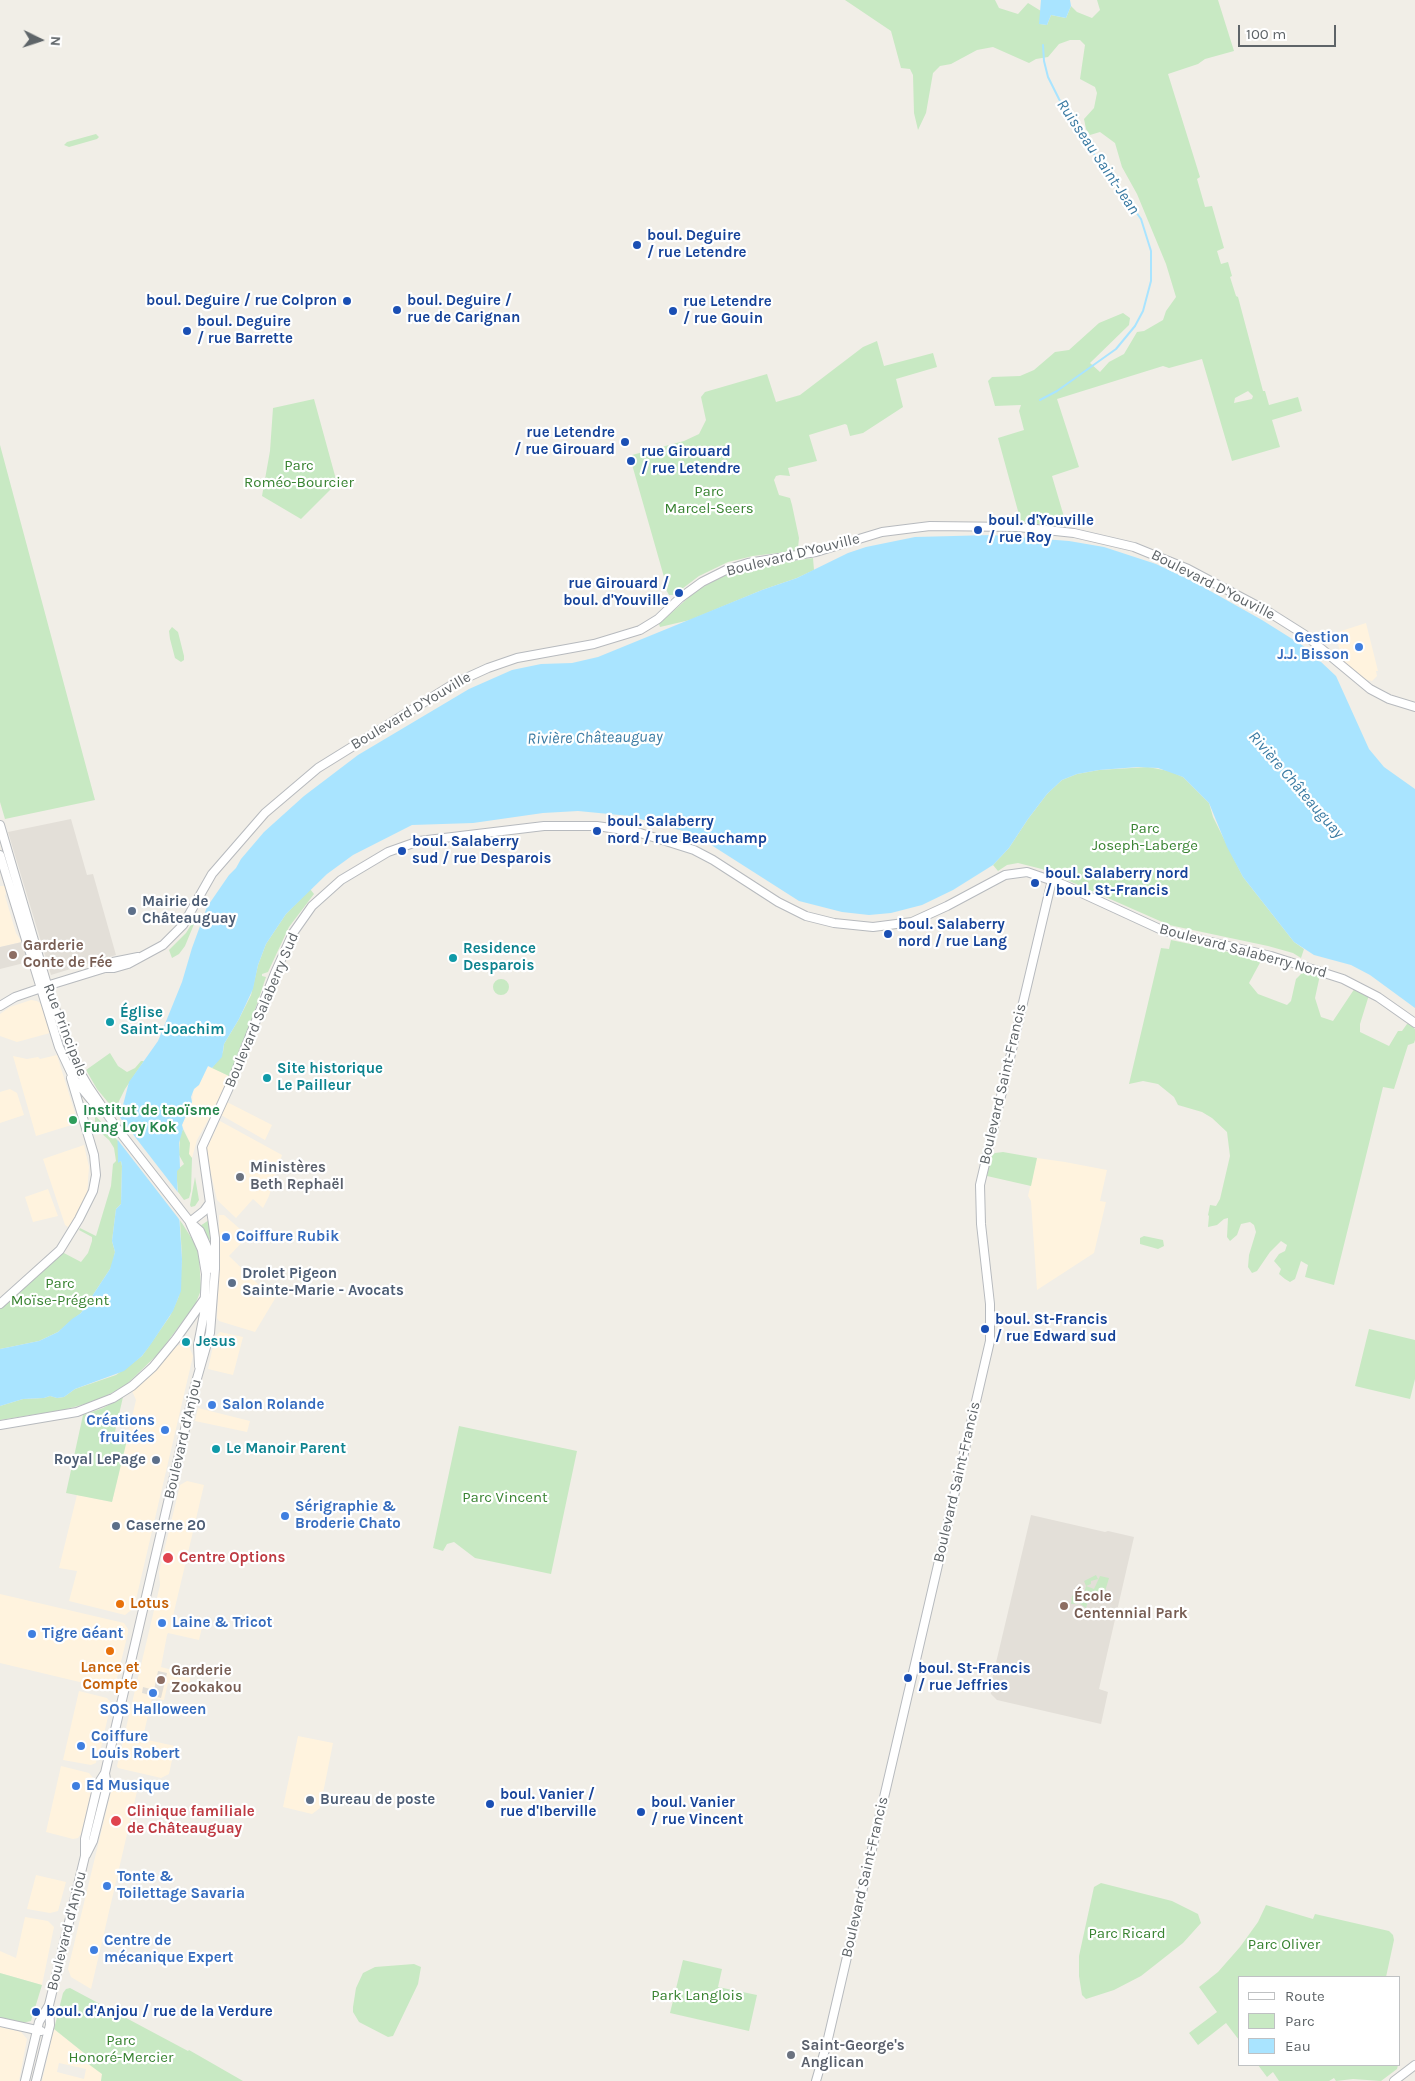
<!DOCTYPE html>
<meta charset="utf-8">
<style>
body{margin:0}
#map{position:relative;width:1415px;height:2081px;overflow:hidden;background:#f1eee7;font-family:Karla,sans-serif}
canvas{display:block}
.legend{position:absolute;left:1238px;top:1976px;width:162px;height:90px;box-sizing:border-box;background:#fff;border:1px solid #bfc1c3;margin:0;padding:6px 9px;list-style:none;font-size:15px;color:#5e6468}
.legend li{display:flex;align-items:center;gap:10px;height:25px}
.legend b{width:25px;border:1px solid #bfc1c3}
.north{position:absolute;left:15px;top:15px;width:50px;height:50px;-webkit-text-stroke:4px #fff;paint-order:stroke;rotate:94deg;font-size:14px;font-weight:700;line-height:20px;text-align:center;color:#5e6468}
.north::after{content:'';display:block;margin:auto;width:18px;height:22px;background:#5e6468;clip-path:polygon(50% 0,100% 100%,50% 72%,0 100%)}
.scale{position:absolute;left:1238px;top:25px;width:98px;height:22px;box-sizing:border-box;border:2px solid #5e6468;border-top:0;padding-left:6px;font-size:15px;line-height:18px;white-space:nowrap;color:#5e6468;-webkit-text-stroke:4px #fff;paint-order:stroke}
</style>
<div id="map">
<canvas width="1415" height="2081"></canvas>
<ul class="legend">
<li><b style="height:6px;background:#fff"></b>Route</li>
<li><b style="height:14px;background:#c8e9c3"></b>Parc</li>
<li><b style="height:14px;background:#a9e4ff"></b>Eau</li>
</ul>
<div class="north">N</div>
<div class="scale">100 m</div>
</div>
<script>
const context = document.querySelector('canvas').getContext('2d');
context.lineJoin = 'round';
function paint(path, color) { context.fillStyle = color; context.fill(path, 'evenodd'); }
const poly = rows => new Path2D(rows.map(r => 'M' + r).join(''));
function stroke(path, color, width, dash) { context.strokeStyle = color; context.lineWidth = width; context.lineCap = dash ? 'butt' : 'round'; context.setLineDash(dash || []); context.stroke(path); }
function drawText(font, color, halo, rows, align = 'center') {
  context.font = font + ' Karla,sans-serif'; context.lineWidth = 4.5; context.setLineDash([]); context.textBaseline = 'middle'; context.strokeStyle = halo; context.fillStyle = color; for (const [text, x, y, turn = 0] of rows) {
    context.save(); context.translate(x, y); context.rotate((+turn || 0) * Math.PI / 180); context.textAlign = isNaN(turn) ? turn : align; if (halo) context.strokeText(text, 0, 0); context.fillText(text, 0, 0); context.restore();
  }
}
const commercial = poly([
 [1366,623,1378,671,1376,671,1377,676,1372,681,1364,679,1339,657,1341,655,1335,633],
 [0,886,5,886,6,893,5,896,16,933,22,942,0,947],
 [31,1000,37,1001,41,1004,50,1033,17,1042,0,1036,0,1014,10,1007],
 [57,1055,78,1123,36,1136,13,1056,27,1059,38,1057,40,1059],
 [208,1066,229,1076,212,1113,197,1140,192,1158,189,1154,190,1143,182,1125,192,1103,193,1092,197,1085,199,1085],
 [10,1089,17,1093,24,1115,0,1123,0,1092],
 [227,1102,272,1125,265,1140,221,1115],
 [220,1121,282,1155,269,1196,263,1208,253,1199,236,1218,217,1200,207,1156,207,1148],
 [84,1145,89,1167,87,1195,72,1224,68,1227,65,1225,43,1159],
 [1037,1158,1065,1162,1107,1170,1100,1201,1106,1202,1094,1253,1037,1290,1031,1201,1028,1196],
 [48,1189,58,1216,33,1222,25,1197],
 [219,1215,224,1215,248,1236,229,1256,259,1285,258,1287,276,1297,255,1332,219,1321,217,1318,219,1274],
 [220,1332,243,1337,233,1375,208,1369,215,1337],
 [182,1344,189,1346,193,1356,134,1608,125,1615,69,1601,77,1571,59,1568,77,1495,112,1502,136,1400,132,1391,147,1378,177,1346],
 [198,1408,250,1421,247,1432,195,1421],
 [187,1481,204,1485,173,1616,203,1623,199,1640,168,1633,167,1635,161,1667,191,1675,188,1687,168,1683,164,1700,152,1698,143,1737,148,1738,148,1740,175,1746,169,1774,161,1778,118,1768,117,1766,160,1585,159,1572,180,1485],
 [0,1594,124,1623,128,1629,128,1633,115,1686,109,1689,0,1663],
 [79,1691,107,1698,111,1703,99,1757,97,1757,96,1763,91,1765,63,1760],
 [298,1736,333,1743,320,1808,312,1814,283,1807],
 [61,1766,89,1773,94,1779,81,1834,78,1838,73,1839,46,1832],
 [115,1782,138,1787,91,1989,71,1977,68,1969,113,1783],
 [36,1875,66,1882,58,1911,50,1913,27,1909],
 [25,1917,48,1921,54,1927,42,1985,0,1973,0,1951,16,1958],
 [0,2027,21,2032,27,2039,19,2081,0,2081],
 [54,2029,89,2057,88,2063,102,2074,101,2081,42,2081],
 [59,2063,86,2069,84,2079,57,2072]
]);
const education = poly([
 [71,819,87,875,93,874,116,955,51,975,8,832],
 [22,942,28,962,0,969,0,947],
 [1031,1515,1105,1532,1108,1531,1134,1537,1099,1689,1108,1692,1101,1724,997,1700,991,1694,990,1688],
 [158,1671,167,1673,161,1698,142,1693,143,1687,154,1690]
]);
const green = poly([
 [845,0,995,0,999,8,1018,14,1028,3,1041,11,1040,24,1047,25,1051,15,1066,18,1071,6,1077,12,1092,18,1100,10,1097,0,1218,0,1234,51,1205,59,1198,64,1168,74,1200,177,1197,179,1205,207,1212,206,1224,248,1217,251,1221,264,1228,262,1232,276,1230,277,1236,296,1238,297,1263,391,1265,391,1269,405,1298,397,1302,411,1272,420,1280,447,1232,461,1202,359,1169,368,1163,366,1057,399,1079,467,1052,476,1067,527,1021,522,998,438,1024,430,1019,411,1021,405,995,406,988,381,992,377,1020,376,1034,370,1055,352,1069,350,1099,323,1123,313,1130,318,1129,325,1090,363,1100,372,1109,362,1124,354,1137,332,1144,331,1163,320,1166,311,1176,297,1166,264,1137,194,1122,167,1115,143,1100,132,1090,135,1086,129,1084,119,1094,108,1097,93,1095,87,1080,79,1085,45,1080,40,1070,40,1059,44,1048,57,1036,59,1029,63,993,47,977,50,951,64,940,66,933,73,926,113,918,130,914,113,913,75,910,69,901,68,891,31],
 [1248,391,1253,396,1252,399,1234,403,1235,398],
 [96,134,99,137,97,139,69,147,64,145,67,142],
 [877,341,884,366,933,353,937,367,896,379,903,407,863,433,850,436,847,425,845,424,809,435,817,461,788,468,790,476,780,475,776,476,774,480,779,495,790,498,792,505,799,538,798,548,794,551,753,556,728,562,699,576,674,595,669,595,664,586,666,584,631,461,632,455,684,441,699,434,706,420,701,397,705,392,767,374,776,402,800,395,863,347],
 [314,399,337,483,301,519,262,496,270,451,273,408],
 [0,445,95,800,5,819,0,802],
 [813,558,814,570,797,578,762,590,690,620,660,627,659,624,688,598,699,589,724,576,751,567],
 [172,627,178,632,184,656,184,660,181,662,175,658,170,639,169,631],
 [1148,767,1169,771,1183,777,1209,803,1213,817,1243,877,1294,942,1304,949,1301,958,1293,953,1268,946,1169,925,1042,869,1018,863,1007,865,998,871,993,865,1009,848,1028,819,1047,794,1062,780,1077,774,1099,770],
 [310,889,314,894,289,927,268,972,262,974,262,976,266,977,248,1031,229,1076,212,1068,223,1052,224,1044,239,1019,251,995,258,965,266,944,286,914],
 [199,912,185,946,179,954,172,958,169,950,186,933],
 [1171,940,1262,959,1249,983,1258,994,1287,1005,1291,1001,1296,979,1302,973,1309,972,1320,975,1315,998,1321,1017,1333,1021,1355,988,1369,995,1360,1024,1360,1032,1389,1046,1398,1031,1402,1031,1407,1024,1410,1024,1415,1029,1415,1040,1414,1043,1408,1045,1394,1089,1383,1087,1334,1285,1305,1277,1308,1265,1301,1261,1295,1279,1290,1282,1285,1279,1279,1274,1281,1269,1274,1261,1279,1254,1285,1251,1287,1245,1281,1241,1270,1252,1257,1271,1252,1273,1248,1267,1249,1255,1256,1232,1254,1225,1250,1222,1241,1224,1237,1235,1230,1241,1227,1237,1228,1218,1224,1219,1217,1225,1208,1227,1209,1216,1208,1215,1210,1205,1216,1206,1220,1199,1230,1156,1227,1132,1212,1118,1202,1112,1178,1105,1174,1097,1158,1084,1143,1081,1129,1084,1161,948,1169,949],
 '493 987a8 8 0 1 1 16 0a8 8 0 1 1-16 0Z',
 [110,1053,118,1066,127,1072,135,1068,141,1061,144,1061,125,1089,119,1101,117,1113,97,1089,86,1070],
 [95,1115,118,1141,118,1162,121,1161,122,1166,121,1204,116,1209,112,1241,115,1252,112,1266,81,1313,58,1332,39,1341,0,1349,0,1308,62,1252,81,1262,88,1253,92,1241,92,1237,79,1230,80,1228,96,1236,111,1186,113,1164,116,1161,114,1148,109,1140,101,1133,95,1134],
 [183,1129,190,1143,189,1154,192,1158,191,1191,189,1198,184,1200,178,1192,177,1181,177,1170,184,1164,179,1155,180,1136],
 [1003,1152,1037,1158,1031,1186,987,1176,990,1157,995,1153],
 [195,1177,199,1200,195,1206,191,1207,190,1205],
 [180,1220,194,1242,199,1255,201,1290,195,1305,159,1353,125,1386,96,1401,63,1410,0,1420,0,1406,23,1399,44,1398,50,1396,57,1398,64,1397,75,1389,116,1375,142,1356,170,1316,179,1296,182,1259],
 [209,1220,210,1239,209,1240,200,1226],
 [1144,1236,1163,1240,1164,1246,1158,1249,1140,1244,1140,1238],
 [1369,1329,1415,1340,1415,1379,1410,1399,1355,1386],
 [123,1397,114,1436,127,1440,112,1502,66,1493,83,1415,103,1408],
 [459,1426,577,1451,551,1574,475,1558,454,1542,447,1544,443,1551,433,1548],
 [1096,1575,1098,1579,1091,1581,1091,1584,1086,1586,1094,1589,1100,1576,1109,1578,1103,1598,1097,1597,1097,1598,1090,1595,1090,1601,1088,1601,1086,1608,1079,1603,1071,1604,1072,1596,1084,1593,1086,1586,1084,1581],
 [1101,1883,1172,1901,1198,1914,1201,1923,1183,1943,1141,1976,1114,1990,1086,1999,1082,1995,1079,1976,1079,1956,1094,1887],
 [1266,1905,1313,1919,1315,1914,1389,1931,1393,1935,1394,1940,1386,1977,1239,1977,1239,2040,1226,2023,1198,2045,1189,2033,1217,2012,1199,1987,1218,1972,1240,1947,1258,1922],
 [683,1960,722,1969,718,1987,757,1995,749,2031,670,2013],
 [414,1964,421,1967,418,1984,393,2036,388,2037,359,2022,353,2012,353,2007,356,1988,363,1973,375,1967],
 [0,1973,42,1985,31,2021,22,2023,0,2018],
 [70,1988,188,2051,189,2050,243,2081,101,2081,102,2074,87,2063,89,2057,54,2029,63,1993,66,1989],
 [1258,2065,1398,2065,1397,2069,1381,2081,1353,2079,1336,2081,1334,2078,1329,2081,1279,2081,1273,2072,1267,2077]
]);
const water = poly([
 [1041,0,1070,0,1071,6,1066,18,1051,15,1047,25,1039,24],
 [992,535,1069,541,1104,547,1156,564,1196,583,1262,620,1305,647,1336,676,1369,749,1384,767,1415,789,1415,1008,1370,975,1351,965,1314,955,1294,942,1243,877,1227,847,1209,803,1183,777,1158,768,1138,767,1099,770,1077,774,1062,780,1047,794,1028,819,1009,848,993,865,953,890,922,905,891,913,869,915,842,912,799,901,694,834,630,816,578,811,543,813,473,823,412,825,353,855,327,874,286,914,266,944,258,965,253,989,239,1019,224,1044,222,1057,212,1068,208,1066,199,1085,194,1089,191,1097,192,1102,182,1125,183,1129,179,1143,180,1168,177,1171,177,1181,182,1259,181,1291,173,1311,151,1344,142,1356,124,1371,75,1389,64,1397,57,1398,50,1396,44,1398,23,1399,0,1406,0,1349,39,1341,58,1332,72,1319,81,1313,110,1269,115,1252,112,1241,116,1209,121,1204,122,1166,121,1161,118,1163,117,1113,123,1105,129,1082,158,1041,182,982,192,948,207,907,229,875,236,868,241,859,264,832,304,796,358,755,469,689,512,670,541,664,572,663,598,657,762,590,797,578,848,553,866,547,915,537]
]);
const pier = poly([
 [115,1111,180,1195,182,1223,117,1139]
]);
const stream = poly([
 [1040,400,1057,391,1116,349,1135,326,1143,311,1151,281,1151,251,1141,219,1074,126,1059,99,1048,77,1044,61,1043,45]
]);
const minor = poly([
 [0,825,50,995,77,1067,88,1086,116,1127,190,1222,200,1231,208,1249,212,1269],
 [0,855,59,1047,74,1079,97,1107],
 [105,968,113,962,138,957],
 [0,1006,15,997,53,984,105,968,114,968,128,964,163,945,183,925,212,874,265,813,318,768,455,683,488,668,517,658,594,644,640,630,658,619,680,598,702,582,726,570,748,563,816,552,882,532,930,526,1018,527,1074,533,1134,547,1188,569,1267,611,1305,635,1370,689,1389,699,1415,707],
 [190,1222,204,1211,209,1204],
 [190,1223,202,1250,206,1274,204,1314,198,1345,199,1366],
 [0,1304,60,1250,79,1219,93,1191,96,1175,94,1155,71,1078],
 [0,1425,77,1412,113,1398,132,1386,153,1367,176,1339,205,1298],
 [86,1855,93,1841,107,1786,105,1773],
 [0,2022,41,2031],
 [25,2081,39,2022,49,2005],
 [36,2081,50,2025,49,2005,85,1856,85,1839,98,1784,105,1773,196,1382,210,1333,215,1269,215,1238,202,1147,232,1081,275,973,293,933,312,906,341,880,388,852,419,841,544,826,597,826,637,832,694,850,713,860,778,902,806,916,834,923,873,927,912,922,947,906,1005,875,1027,872,1062,884,1164,931,1271,956,1343,979,1378,997,1415,1023],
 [816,2081,827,2043,990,1341,990,1304,981,1224,980,1185,1052,880],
 [1394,2081,1415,2065]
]);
const markers = [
 [637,245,5,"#1a4fb4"],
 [347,301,5,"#1a4fb4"],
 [397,310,5,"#1a4fb4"],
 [673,311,5,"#1a4fb4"],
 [187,331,5,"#1a4fb4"],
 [625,442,5,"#1a4fb4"],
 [631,461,5,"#1a4fb4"],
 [978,530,5,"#1a4fb4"],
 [679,593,5,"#1a4fb4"],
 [1359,647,5,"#3f7fe0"],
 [597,831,5,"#1a4fb4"],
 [402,851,5,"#1a4fb4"],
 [1035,883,5,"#1a4fb4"],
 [132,911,5,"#5c6f8a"],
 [888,934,5,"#1a4fb4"],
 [13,955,5,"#8d6e63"],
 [453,958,5,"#0f9aa8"],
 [110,1022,5,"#0f9aa8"],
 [267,1078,5,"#0f9aa8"],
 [73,1120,5,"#2e9e5b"],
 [240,1177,5,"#6b7280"],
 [226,1237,5,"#3f7fe0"],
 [232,1283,5,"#5c6f8a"],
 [985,1329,5,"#1a4fb4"],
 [186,1342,5,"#0f9aa8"],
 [212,1405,5,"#3f7fe0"],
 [165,1430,5,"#3f7fe0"],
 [216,1449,5,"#0f9aa8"],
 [156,1460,5,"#5c6f8a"],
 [285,1516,5,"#3f7fe0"],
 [116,1526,5,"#5c6f8a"],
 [168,1558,6,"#e0444e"],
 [120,1604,5,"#e8710a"],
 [1064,1606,5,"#8d6e63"],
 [162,1623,5,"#3f7fe0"],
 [32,1634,5,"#3f7fe0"],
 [110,1651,5,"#e8710a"],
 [908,1678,5,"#1a4fb4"],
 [161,1680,5,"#8d6e63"],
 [153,1693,5,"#3f7fe0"],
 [81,1746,5,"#3f7fe0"],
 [76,1786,5,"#3f7fe0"],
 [310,1800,5,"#5c6f8a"],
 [490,1804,5,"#1a4fb4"],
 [641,1812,5,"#1a4fb4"],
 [116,1821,6,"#e0444e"],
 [107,1886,5,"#3f7fe0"],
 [94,1950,5,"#3f7fe0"],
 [36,2012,5,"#1a4fb4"],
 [791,2055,5,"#6b7280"]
];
const transitNames = [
 ["boul. Deguire",647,236],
 ["/ rue Letendre",647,253],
 ["boul. Deguire / rue Colpron",337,301,"right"],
 ["boul. Deguire /",407,301],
 ["rue de Carignan",407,318],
 ["rue Letendre",683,302],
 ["/ rue Gouin",683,319],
 ["boul. Deguire",197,322],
 ["/ rue Barrette",197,339],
 ["rue Letendre",615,433,"right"],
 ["/ rue Girouard",615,450,"right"],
 ["rue Girouard",641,452],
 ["/ rue Letendre",641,469],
 ["boul. d'Youville",988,521],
 ["/ rue Roy",988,538],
 ["rue Girouard /",669,584,"right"],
 ["boul. d'Youville",669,601,"right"],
 ["boul. Salaberry",607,822],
 ["nord / rue Beauchamp",607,839],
 ["boul. Salaberry",412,842],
 ["sud / rue Desparois",412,859],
 ["boul. Salaberry nord",1045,874],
 ["/ boul. St-Francis",1045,891],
 ["boul. Salaberry",898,925],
 ["nord / rue Lang",898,942],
 ["boul. St-Francis",995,1320],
 ["/ rue Edward sud",995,1337],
 ["boul. St-Francis",918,1669],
 ["/ rue Jeffries",918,1686],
 ["boul. Vanier /",500,1795],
 ["rue d'Iberville",500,1812],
 ["boul. Vanier",651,1803],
 ["/ rue Vincent",651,1820],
 ["boul. d'Anjou / rue de la Verdure",46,2012]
];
const parkNames = [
 ["Parc",299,466],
 ["Roméo-Bourcier",299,483],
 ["Parc",709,492],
 ["Marcel-Seers",709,509],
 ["Parc",1145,829],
 ["Joseph-Laberge",1145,846],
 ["Parc",60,1284],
 ["Moïse-Prégent",60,1301],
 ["Parc Vincent",505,1498],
 ["Parc Ricard",1127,1934],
 ["Parc Oliver",1284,1945],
 ["Park Langlois",697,1996],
 ["Parc",121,2041],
 ["Honoré-Mercier",121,2058]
];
const streetNames = [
 ["Boulevard D'Youville",793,555,-14],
 ["Boulevard D'Youville",1213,585,27],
 ["Boulevard D'Youville",411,711,-31],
 ["Boulevard Salaberry Nord",1243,951,15],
 ["Boulevard Salaberry Sud",262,1010,-67],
 ["Rue Principale",65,1030,69],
 ["Boulevard Saint-Francis",1003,1084,-77],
 ["Boulevard d'Anjou",183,1439,-77],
 ["Boulevard Saint-Francis",957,1482,-77],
 ["Boulevard Saint-Francis",865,1877,-77],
 ["Boulevard d'Anjou",67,1931,-76]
];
const shopNames = [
 ["Gestion",1349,638,"right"],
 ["J.J. Bisson",1349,655,"right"],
 ["Coiffure Rubik",236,1237],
 ["Salon Rolande",222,1405],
 ["Créations",155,1421,"right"],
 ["fruitées",155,1438,"right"],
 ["Sérigraphie &",295,1507],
 ["Broderie Chato",295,1524],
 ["Laine & Tricot",172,1623],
 ["Tigre Géant",42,1634],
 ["SOS Halloween",153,1710,"center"],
 ["Coiffure",91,1737],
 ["Louis Robert",91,1754],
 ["Ed Musique",86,1786],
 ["Tonte &",117,1877],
 ["Toilettage Savaria",117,1894],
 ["Centre de",104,1941],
 ["mécanique Expert",104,1958]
];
const serviceNames = [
 ["Mairie de",142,902],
 ["Châteauguay",142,919],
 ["Drolet Pigeon",242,1274],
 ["Sainte-Marie - Avocats",242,1291],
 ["Royal LePage",146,1460,"right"],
 ["Caserne 20",126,1526],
 ["Bureau de poste",320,1800]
];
const educationNames = [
 ["Garderie",23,946],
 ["Conte de Fée",23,963],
 ["École",1074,1597],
 ["Centennial Park",1074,1614],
 ["Garderie",171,1671],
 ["Zookakou",171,1688]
];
const cultureNames = [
 ["Residence",463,949],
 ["Desparois",463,966],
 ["Église",120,1013],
 ["Saint-Joachim",120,1030],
 ["Site historique",277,1069],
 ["Le Pailleur",277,1086],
 ["Jesus",196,1342],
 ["Le Manoir Parent",226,1449]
];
const leisureNames = [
 ["Institut de taoïsme",83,1111],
 ["Fung Loy Kok",83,1128]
];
const worshipNames = [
 ["Ministères",250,1168],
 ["Beth Rephaël",250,1185],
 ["Saint-George's",801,2046],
 ["Anglican",801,2063]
];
const healthNames = [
 ["Centre Options",179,1558],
 ["Clinique familiale",127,1812],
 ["de Châteauguay",127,1829]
];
const foodNames = [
 ["Lotus",130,1604],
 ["Lance et",110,1668,"center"],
 ["Compte",110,1685,"center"]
];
const waterNames = [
 ["Ruisseau Saint-Jean",1098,157,56],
 ["Rivière Châteauguay",595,738,-1],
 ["Rivière Châteauguay",1296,785,49]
];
paint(commercial, '#fff3de');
paint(education, '#e3dfd8');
paint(green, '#c8e9c3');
paint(water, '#a9e4ff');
paint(pier, '#f1eee7');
stroke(stream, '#a9e4ff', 2);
stroke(minor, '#b7babe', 10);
stroke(minor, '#fff', 8);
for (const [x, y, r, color] of markers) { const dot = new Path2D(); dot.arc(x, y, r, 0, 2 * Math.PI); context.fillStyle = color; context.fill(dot); stroke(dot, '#fff', 2); }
drawText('bold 15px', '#164399', '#fff', transitNames, 'left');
drawText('15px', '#388331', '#fff', parkNames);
drawText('15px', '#5e6468', '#fff', streetNames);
drawText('bold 15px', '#366cbe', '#fff', shopNames, 'left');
drawText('bold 15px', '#4e5e75', '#fff', serviceNames, 'left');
drawText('bold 15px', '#785e54', '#fff', educationNames, 'left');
drawText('bold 15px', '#0d838f', '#fff', cultureNames, 'left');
drawText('bold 15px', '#27864d', '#fff', leisureNames, 'left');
drawText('bold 15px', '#5b616d', '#fff', worshipNames, 'left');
drawText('bold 15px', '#be3a42', '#fff', healthNames, 'left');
drawText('bold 15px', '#c56008', '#fff', foodNames, 'left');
drawText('italic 16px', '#3b7ba3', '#fff', waterNames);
</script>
